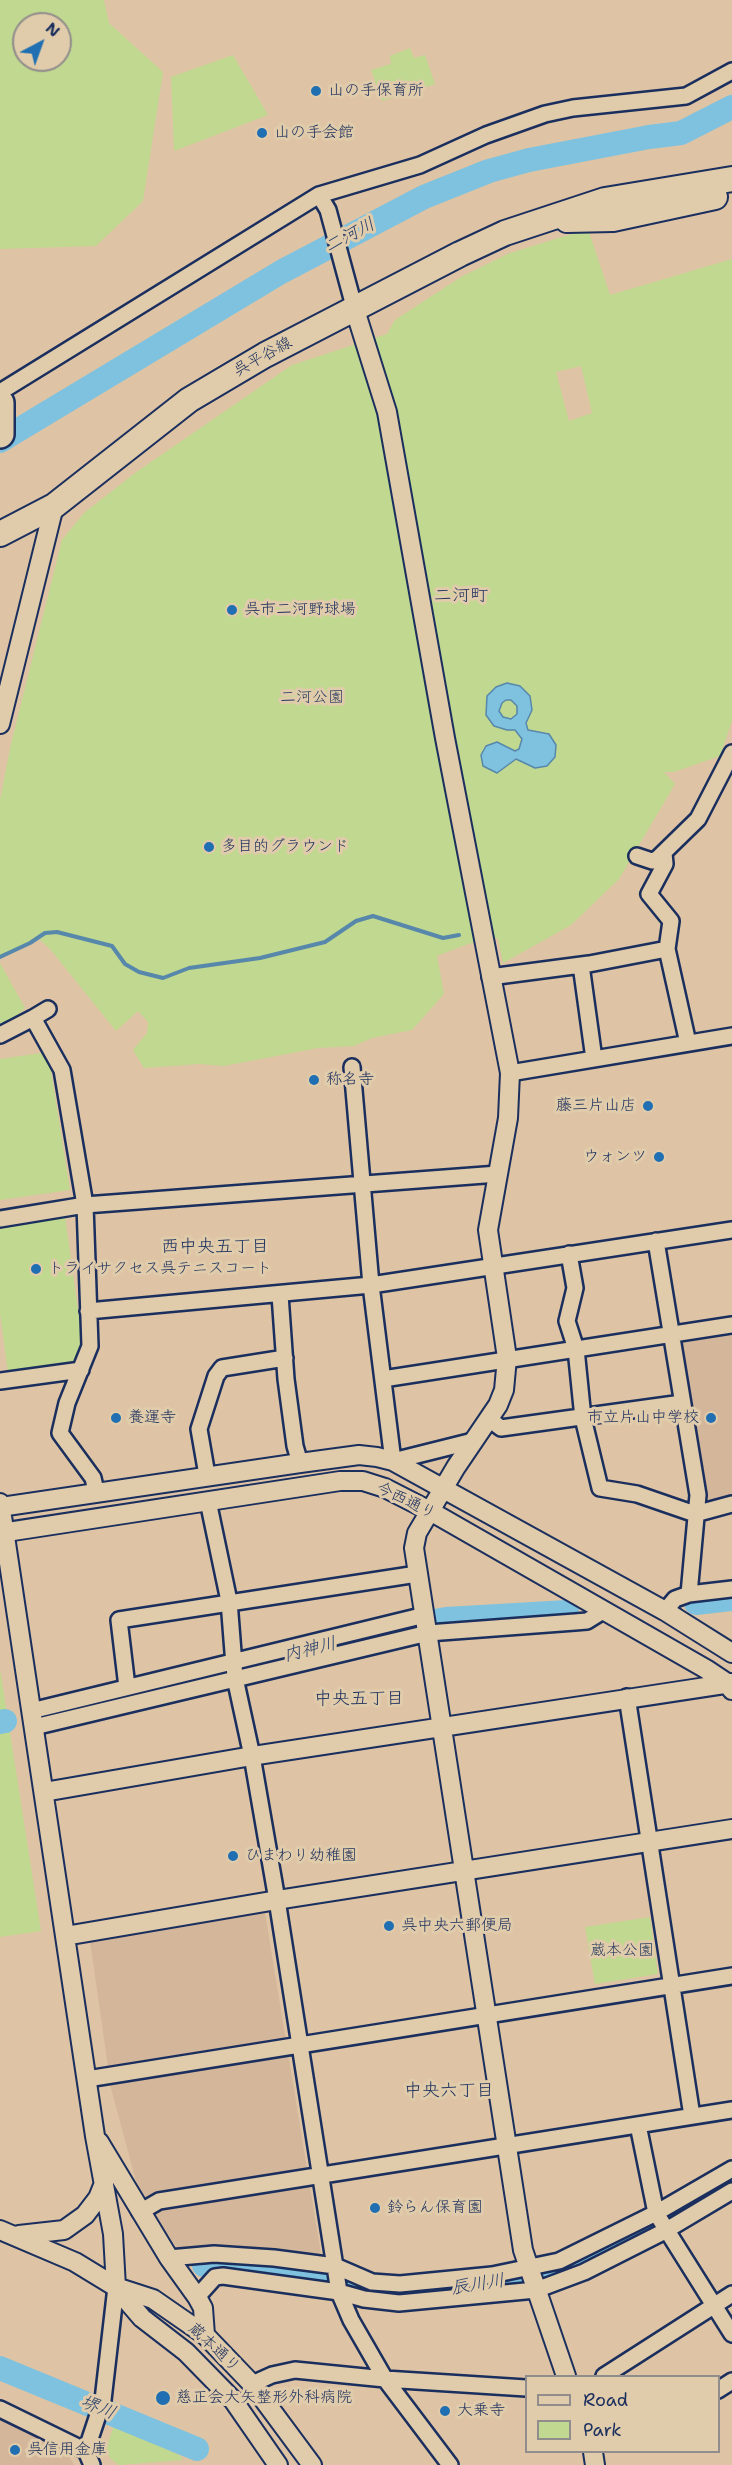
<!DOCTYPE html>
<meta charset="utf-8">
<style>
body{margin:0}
#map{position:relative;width:732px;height:2465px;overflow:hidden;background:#dec4a4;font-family:"Shantell Sans",sans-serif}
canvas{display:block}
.legend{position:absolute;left:525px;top:2375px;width:195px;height:78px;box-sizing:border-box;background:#e0cbaa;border:2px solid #918d8c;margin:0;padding:8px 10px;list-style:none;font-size:18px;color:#1b2f5e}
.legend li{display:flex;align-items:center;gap:12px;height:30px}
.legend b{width:30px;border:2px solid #918d8c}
.north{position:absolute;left:12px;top:12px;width:60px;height:60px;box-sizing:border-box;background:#e0cbaa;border:2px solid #918d8c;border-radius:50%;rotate:41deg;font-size:16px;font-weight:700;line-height:24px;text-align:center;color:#1b2f5e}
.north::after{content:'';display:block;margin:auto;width:21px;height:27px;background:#1f6fb2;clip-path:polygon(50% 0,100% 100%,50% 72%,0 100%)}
</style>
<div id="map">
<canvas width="732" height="2465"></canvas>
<ul class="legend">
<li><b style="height:8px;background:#e0cbaa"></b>Road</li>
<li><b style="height:16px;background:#c0d88f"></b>Park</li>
</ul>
<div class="north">N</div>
</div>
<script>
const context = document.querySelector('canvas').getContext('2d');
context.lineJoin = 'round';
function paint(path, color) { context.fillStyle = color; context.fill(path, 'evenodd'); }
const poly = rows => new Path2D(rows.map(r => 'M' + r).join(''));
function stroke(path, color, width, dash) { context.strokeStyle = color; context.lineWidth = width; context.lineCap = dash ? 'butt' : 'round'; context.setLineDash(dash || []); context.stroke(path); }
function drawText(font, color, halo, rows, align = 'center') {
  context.font = font + ' "Shantell Sans","Klee One",sans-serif'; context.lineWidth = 6; context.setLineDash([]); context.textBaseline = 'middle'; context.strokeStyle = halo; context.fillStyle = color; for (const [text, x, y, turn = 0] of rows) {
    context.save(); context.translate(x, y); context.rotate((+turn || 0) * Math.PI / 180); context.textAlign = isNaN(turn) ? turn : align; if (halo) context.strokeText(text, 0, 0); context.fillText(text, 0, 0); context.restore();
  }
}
const built = poly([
 [732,1330,732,1497,713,1504,703,1495,678,1341],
 [265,1913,322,2260,181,2253,140,2196,111,2088,90,1941],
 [0,2415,61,2443,74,2465,0,2465]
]);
const green = poly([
 [0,0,104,0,109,23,163,72,143,201,96,246,0,249],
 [24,24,60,24,60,60,24,60],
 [410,48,414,58,425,55,435,84,382,101,371,70,391,64,390,56],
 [233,55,268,115,174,151,171,77],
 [588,229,610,295,732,259,732,721,720,756,674,772,664,772,675,784,619,879,571,925,503,963,498,938,468,944,437,956,444,994,412,1030,372,1038,354,1046,318,1048,224,1066,199,1064,144,1068,133,1050,147,1033,148,1022,138,1011,116,1031,50,949,37,937,0,959,0,800,11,744,62,540,84,513,135,473,292,365,387,334,395,320,461,277,510,253],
 [581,366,592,413,569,421,556,372],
 [0,963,25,1008,9,1024,0,1029],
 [48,1052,70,1190,0,1200,0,1059],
 [65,1216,83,1346,74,1364,8,1373,0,1313,0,1226],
 [0,1669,41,1931,0,1937],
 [650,1917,658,1974,595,1984,585,1927],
 [114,2425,181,2456,182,2460,119,2465,110,2458,106,2449]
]);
const water = poly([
 [507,683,520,686,530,696,532,710,526,723,528,730,549,734,556,745,555,757,547,766,535,768,516,759,497,773,483,766,481,755,486,746,497,742,515,751,519,749,522,739,515,730,507,730,494,726,486,715,487,696,496,687,507,683],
 [506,700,511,700,517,706,517,714,511,719,503,717,499,711,502,703,506,700]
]);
const stream = poly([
 [0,957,30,943,45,933,57,932,112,946,125,964,139,972,163,978,189,968,260,958,325,942,356,921,373,916,443,938,459,935]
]);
const river = poly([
 [0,441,281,272,424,197,489,171,529,160,649,137,681,133,732,107],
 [696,1603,732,1599],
 [403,1627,446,1619,567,1612],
 [57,1713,340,1643],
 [0,1722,5,1721],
 [204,2265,236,2265,319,2279,370,2294,480,2288,565,2266,647,2228,732,2180],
 [0,2368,197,2449]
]);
const minor = poly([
 [319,195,328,210,355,310],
 [0,392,319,195,420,165,486,135,545,114,573,108,686,96,732,71],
 [664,853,665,864,649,894,671,921,667,949,688,1043],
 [637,856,652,861,657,859,698,819,732,753],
 [581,965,594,1059],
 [490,977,589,964,667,949],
 [48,1009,33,1018,62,1070,85,1205,90,1346,67,1403,60,1433,93,1478,96,1491],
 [0,1035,33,1018],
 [352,1067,371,1285,393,1461,473,1441],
 [510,1073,732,1036],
 [0,1219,85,1205,498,1174],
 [656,1241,698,1495,689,1594],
 [569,1254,575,1288,567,1321,576,1349,583,1418,600,1488,637,1494,695,1514,732,1504],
 [280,1295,286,1379,295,1446,300,1463],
 [88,1311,371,1285,732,1230],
 [383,1379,732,1325],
 [0,1381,81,1370],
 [489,1419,501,1428,682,1403],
 [207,1475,199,1429,216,1376,222,1368,285,1358],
 [208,1501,229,1601,235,1678,252,1756,277,1900,339,2292,351,2320,385,2379,450,2465],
 [675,1616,665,1611,675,1599,689,1594,732,1589],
 [127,1687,119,1620,417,1574],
 [627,1697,692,2116],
 [31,1711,425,1615],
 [34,1727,428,1633,575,1622,587,1621,603,1611],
 [87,2079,732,1976],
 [638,2125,656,2213,732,2334],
 [140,2212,159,2201,732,2110],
 [169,2258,214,2254,274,2258,335,2266,372,2282,400,2284,492,2275,559,2261,656,2213,732,2169],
 [197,2297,215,2277,223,2276,339,2292,364,2299,399,2303,536,2290,584,2272,665,2231,732,2191],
 [604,2376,732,2294],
 [252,2384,272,2375,295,2370,385,2379,526,2388],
 [718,2390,732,2381],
 [0,2409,86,2451],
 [92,2465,86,2451,103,2400,116,2287]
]);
const tertiary = poly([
 [355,310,387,412,445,738,510,1073,508,1118,488,1230,507,1358,504,1390,498,1405,456,1467,417,1533,414,1548,523,2250,566,2376],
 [0,724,54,506],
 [0,1503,95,2136,113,2234,116,2287],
 [0,1507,300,1463,359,1455,377,1457,393,1461,665,1611,732,1653],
 [0,1533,340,1481,363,1481,385,1488,430,1511,706,1669,727,1683,732,1690],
 [44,1792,252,1756,732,1683],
 [65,1936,277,1900,732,1829],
 [99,2142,169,2258,197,2297,203,2308,205,2335],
 [0,2230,75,2262,116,2287,153,2299,205,2335,252,2384,312,2465],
 [19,2235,64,2230,85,2215,98,2198,104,2183],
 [117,2289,142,2318,186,2352,233,2400,278,2465],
 [593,2452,595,2465]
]);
const primary = poly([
 [567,220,613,219,715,197],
 [0,534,54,506,189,400,265,355,460,254,505,233,605,200,732,179]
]);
const motorway = poly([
 [0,403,0,434]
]);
const markers = [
 [316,91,6,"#1f6fb2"],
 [262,133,6,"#1f6fb2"],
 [232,610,6,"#1f6fb2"],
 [209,847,6,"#1f6fb2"],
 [314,1080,6,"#1f6fb2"],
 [648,1106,6,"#1f6fb2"],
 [659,1157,6,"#1f6fb2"],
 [36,1269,6,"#1f6fb2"],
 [116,1418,6,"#1f6fb2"],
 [711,1418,6,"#1f6fb2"],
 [233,1856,6,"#1f6fb2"],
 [389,1926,6,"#1f6fb2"],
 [375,2208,6,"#1f6fb2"],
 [163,2398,8,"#1f6fb2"],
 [445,2411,6,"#1f6fb2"],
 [15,2450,6,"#1f6fb2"]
];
const poiNames = [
 ["山の手保育所",328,91],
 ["山の手会館",274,133],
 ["呉市二河野球場",244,610],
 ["多目的グラウンド",221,847],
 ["称名寺",326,1080],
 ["藤三片山店",636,1106,"right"],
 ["ウォンツ",647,1157,"right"],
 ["トライサクセス呉テニスコート",48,1269],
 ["養運寺",128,1418],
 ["市立片山中学校",699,1418,"right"],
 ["ひまわり幼稚園",245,1856],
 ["呉中央六郵便局",401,1926],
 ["鈴らん保育園",387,2208],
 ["慈正会大矢整形外科病院",176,2398],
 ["大乗寺",457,2411],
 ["呉信用金庫",27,2450]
];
const streetNames = [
 ["呉平谷線",263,357,-29],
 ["今西通り",406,1501,26],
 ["蔵本通り",214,2348,43]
];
const parkNames = [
 ["二河公園",312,698],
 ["蔵本公園",622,1951]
];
const waterNames = [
 ["二河川",350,236,-28],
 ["内神川",310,1650,-14],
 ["辰川川",478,2285,-9],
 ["堺川",98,2408,22]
];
const neighbourhoodNames = [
 ["二河町",461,596],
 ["西中央五丁目",215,1247],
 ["中央五丁目",359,1699],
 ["中央六丁目",449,2091]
];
paint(built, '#d4b69a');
paint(green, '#c0d88f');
paint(water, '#7fc2df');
stroke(water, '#5787ab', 1.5);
stroke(stream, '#5787ab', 4);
stroke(river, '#7fc2df', 24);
stroke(minor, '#1b2f5e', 20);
stroke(tertiary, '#1b2f5e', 22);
stroke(primary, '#1b2f5e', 28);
stroke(motorway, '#1b2f5e', 32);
stroke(minor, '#e0cbaa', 15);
stroke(tertiary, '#e0cbaa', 18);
stroke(primary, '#e0cbaa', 24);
stroke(motorway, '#e0cbaa', 27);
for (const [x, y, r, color] of markers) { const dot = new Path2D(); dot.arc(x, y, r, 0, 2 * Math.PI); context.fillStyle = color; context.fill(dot); stroke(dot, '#e0cbaa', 2); }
drawText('16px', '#1b2f5e', '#e0cbaa', poiNames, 'left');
drawText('16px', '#1b2f5e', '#e0cbaa', streetNames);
drawText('16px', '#2c4063', '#e0cbaa', parkNames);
drawText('italic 18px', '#253e6b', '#e0cbaa', waterNames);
drawText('18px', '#1b2f5e', '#e0cbaa', neighbourhoodNames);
</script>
